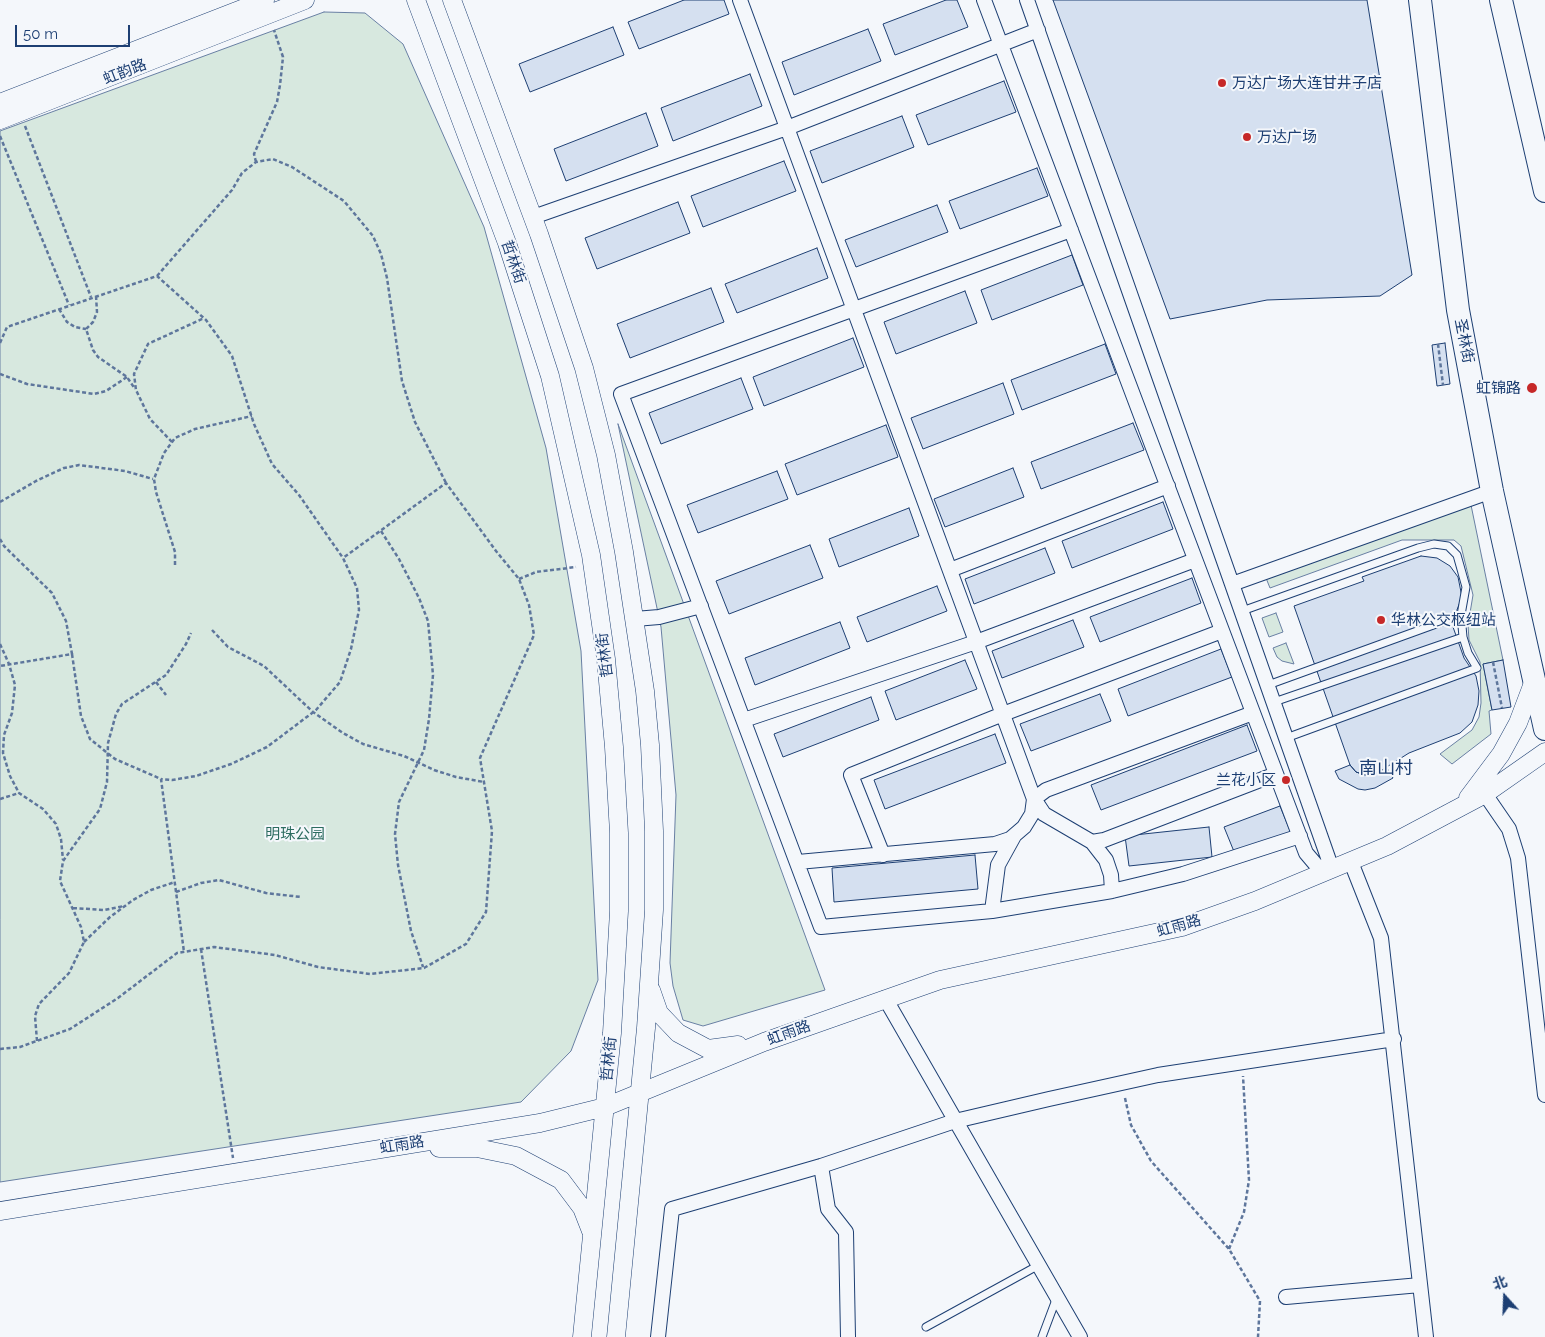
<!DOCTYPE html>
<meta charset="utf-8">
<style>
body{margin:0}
#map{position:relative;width:1545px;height:1337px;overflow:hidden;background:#f4f7fb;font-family:Raleway,"Noto Sans SC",sans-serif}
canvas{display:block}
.north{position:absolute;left:1480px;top:1272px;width:50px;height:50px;-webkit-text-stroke:4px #f4f7fb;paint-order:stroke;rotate:340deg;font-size:14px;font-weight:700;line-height:20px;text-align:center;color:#1d3f73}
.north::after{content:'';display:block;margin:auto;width:18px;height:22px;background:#1d3f73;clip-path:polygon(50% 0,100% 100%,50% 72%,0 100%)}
.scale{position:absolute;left:15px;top:25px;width:115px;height:22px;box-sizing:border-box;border:2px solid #1d3f73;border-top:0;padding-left:6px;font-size:15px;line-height:18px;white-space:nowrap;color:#1d3f73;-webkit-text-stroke:4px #f4f7fb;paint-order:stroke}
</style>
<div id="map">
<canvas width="1545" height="1337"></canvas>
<div class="north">北</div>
<div class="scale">50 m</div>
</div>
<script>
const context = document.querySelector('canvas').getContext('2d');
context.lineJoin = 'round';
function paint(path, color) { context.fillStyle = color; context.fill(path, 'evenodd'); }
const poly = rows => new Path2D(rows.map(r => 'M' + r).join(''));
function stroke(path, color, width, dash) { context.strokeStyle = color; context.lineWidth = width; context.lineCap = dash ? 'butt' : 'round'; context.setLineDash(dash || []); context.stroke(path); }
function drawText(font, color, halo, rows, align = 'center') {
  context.font = font + ' Raleway,"Noto Sans SC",sans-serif'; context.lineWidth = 4; context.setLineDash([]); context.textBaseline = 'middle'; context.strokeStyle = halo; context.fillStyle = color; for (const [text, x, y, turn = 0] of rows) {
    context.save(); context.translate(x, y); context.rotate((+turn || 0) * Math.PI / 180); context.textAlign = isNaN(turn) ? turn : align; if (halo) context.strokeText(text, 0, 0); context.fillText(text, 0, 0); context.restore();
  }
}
const green = poly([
 [324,12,365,13,403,44,484,227,546,448,581,651,598,980,571,1051,521,1102,0,1182,0,131,324,12],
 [618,424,825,990,703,1026,683,1020,673,986,670,963,676,795,661,627,618,424],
 [1471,505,1503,660,1483,664,1492,710,1489,711,1491,734,1452,764,1440,754,1472,730,1479,717,1481,703,1480,662,1469,640,1468,625,1473,595,1461,546,1454,540,1402,540,1270,588,1266,578,1471,505],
 [1276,613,1283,632,1269,637,1262,618,1276,613],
 [1286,643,1294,664,1282,661,1277,657,1273,648,1286,643]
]);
const building = poly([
 [684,0,724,0,729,14,639,49,628,22,684,0],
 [946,0,957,0,968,27,895,55,883,24,946,0],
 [1053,0,1367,0,1412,275,1380,296,1267,300,1170,319,1053,0],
 [613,27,624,55,530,92,519,64,613,27],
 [868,29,881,61,794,95,782,62,868,29],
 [750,74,762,106,673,141,661,108,750,74],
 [1004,81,1016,112,928,145,916,115,1004,81],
 [646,113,658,146,566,181,554,149,646,113],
 [902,116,914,147,822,183,810,151,902,116],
 [784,161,796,191,703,227,691,196,784,161],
 [1037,168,1048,196,960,229,949,201,1037,168],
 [678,202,690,233,597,269,585,238,678,202],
 [937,205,948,232,856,267,845,240,937,205],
 [817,248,828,278,737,313,725,284,817,248],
 [1072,255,1083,285,992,320,981,290,1072,255],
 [711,288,724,322,630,358,617,324,711,288],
 [965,291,977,323,896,354,884,322,965,291],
 [853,338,864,367,764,406,753,377,853,338],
 [1445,343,1450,384,1437,386,1432,345,1445,343],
 [1105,344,1116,374,1022,410,1011,380,1105,344],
 [741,378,753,409,661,444,649,413,741,378],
 [1003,383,1014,414,923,449,911,418,1003,383],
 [1133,423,1144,450,1041,489,1031,462,1133,423],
 [886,425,898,457,797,495,785,464,886,425],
 [1013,468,1024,497,945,527,934,499,1013,468],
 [777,471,788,499,698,533,687,505,777,471],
 [1163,502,1173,529,1072,568,1062,541,1163,502],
 [909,508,919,536,839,567,829,539,909,508],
 [810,545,823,578,729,614,716,581,810,545],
 [1045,548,1055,573,974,604,965,579,1045,548],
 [1421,556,1437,558,1450,566,1458,577,1462,597,1453,620,1453,627,1464,658,1476,676,1479,691,1478,705,1472,722,1460,733,1409,753,1377,773,1365,775,1356,772,1350,765,1294,606,1364,581,1362,577,1421,556],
 [1192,578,1201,603,1100,642,1090,617,1192,578],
 [937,586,947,611,867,642,857,617,937,586],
 [1073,620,1084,647,1002,678,992,651,1073,620],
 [840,622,850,648,755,685,745,658,840,622],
 [1221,649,1232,677,1128,716,1118,689,1221,649],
 [965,660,977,689,896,720,885,691,965,660],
 [1503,660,1511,707,1492,710,1483,664,1503,660],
 [1100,694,1111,721,1031,751,1020,724,1100,694],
 [871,697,879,720,783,757,774,734,871,697],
 [1247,725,1257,751,1101,810,1091,785,1247,725],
 [995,734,1006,763,885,809,874,780,995,734],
 [1350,765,1356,772,1365,775,1377,773,1387,768,1393,778,1375,788,1365,790,1358,789,1339,779,1335,771,1350,765],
 [1280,806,1291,833,1235,854,1224,827,1280,806],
 [1209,827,1212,857,1129,866,1125,836,1209,827],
 [975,855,978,889,834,902,832,868,975,855]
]);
const path = poly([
 [25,126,91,297],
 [0,136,69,305],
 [256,162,254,154,277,102,280,85,283,57,274,30],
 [157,276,232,190,242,173,256,162,273,159,292,167,344,201,373,236,381,254,387,278,402,381,415,422,446,483],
 [96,296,97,312,93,322,86,329,93,350,98,357,127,377,135,389],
 [59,309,67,322,75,327,86,329],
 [0,343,7,327,157,276,206,320,232,356,254,424,272,464,299,495,343,558,357,588,359,610,351,649,340,682,316,710,267,747,231,764,196,776,172,780,161,779],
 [1438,344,1443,385],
 [0,374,27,384,94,394,106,391,127,377],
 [172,442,150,419,136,390,134,374,148,344,204,318],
 [0,502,36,481,64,468,79,465,125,471,153,479],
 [381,531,399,559,419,598,428,621,433,675,429,719,424,750,399,802,395,834,398,865,411,931,423,967],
 [0,539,4,546,52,593,66,621,72,654,0,666],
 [175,565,175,552,156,492,154,479,164,453,175,438,195,429,252,416],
 [519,579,536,572,576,567],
 [212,630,228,647,264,666,313,712,343,733,363,744,404,756,434,770,456,777,484,782],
 [0,644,9,664,15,685,12,713,4,735,3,753,10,776,19,793,43,809,56,824,61,839,63,860],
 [72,654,81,716,90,739,115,759,161,779,184,952],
 [1493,662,1502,708],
 [156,682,166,695],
 [0,799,19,793],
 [176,892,201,883,219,880,266,893,301,897],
 [73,908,104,910,124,906],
 [84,942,110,917,133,900,151,890,175,882],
 [201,949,233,1158],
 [37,1041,35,1016,39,1004,69,973,84,942,81,927,60,881,63,861,100,809,107,782,108,743,116,714,122,704,166,675,186,644,191,633],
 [0,1049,20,1047,70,1029,118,998,177,953,214,947,275,955,318,967,370,974,424,968,466,944,486,912,492,831,480,758,534,635,529,605,519,579,496,551,446,483,343,558],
 [1125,1098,1131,1125,1151,1161,1229,1249,1260,1301,1258,1337],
 [1229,1249,1244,1212,1249,1180,1243,1076]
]);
const service = poly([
 [1242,611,1418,548,1434,544,1448,546,1457,555,1466,587,1461,615,1463,637,1468,653,1477,668,1286,738],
 [1268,685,1461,615],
 [1274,702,1463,637],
 [926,1327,1039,1265],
 [1042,1337,1057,1297]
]);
const minor = poly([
 [740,0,1034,799,1032,814,1024,827,1010,839,995,844,798,862],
 [984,0,1306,853,1317,866,1332,869],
 [1027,0,1332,869],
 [533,217,787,128,1038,30],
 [1071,230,621,394,821,927,992,911,1112,891,1183,874,1300,836],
 [950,570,1168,486],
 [1232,584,1492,491],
 [635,619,659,617,701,606],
 [1253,713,1046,790,1034,799,1044,814,1092,842,1104,840,1276,774],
 [744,720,976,642,1195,560],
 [1485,794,1509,829,1518,858,1545,1095],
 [1092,842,1106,860,1111,875,1112,891],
 [883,855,851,775,1003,714,1222,631],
 [1351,862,1381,938,1426,1337],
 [992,911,998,865,1014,836],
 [885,998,1080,1337],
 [821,1166,828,1209,846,1232,848,1337],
 [1286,1297,1420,1285],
 [658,1337,672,1209,821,1166,955,1121,1049,1099,1158,1075,1394,1039]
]);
const tertiary = poly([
 [416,0,507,243,550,376,591,555,606,659,614,747,619,833,619,911,612,1033,582,1337],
 [452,0,539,234,584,368,606,455,624,552,645,691,650,745,654,831,654,910,646,1028,616,1337],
 [0,103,265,0],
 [0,120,305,0],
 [1468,798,1501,754,1518,723,1535,678],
 [651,990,659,1013,678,1033,708,1049,738,1045],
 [439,1148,477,1148,516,1156,561,1180,582,1208,591,1231],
 [0,1211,540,1123,605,1107,764,1042,940,980,1182,927,1255,901,1387,846,1485,794,1545,752]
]);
const trunk = poly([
 [1420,0,1458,310,1492,491,1545,729],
 [1501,0,1545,191]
]);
const markers = [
 [1222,83,5,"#c62828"],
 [1247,137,5,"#c62828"],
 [1532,388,6,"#c62828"],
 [1381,620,5,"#c62828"],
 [1286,780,5,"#c62828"]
];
const streetNames = [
 ["虹韵路",125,72,-21],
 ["哲林街",513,262,71],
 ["圣林街",1464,341,79],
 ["哲林街",605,655,-97],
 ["虹雨路",1179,926,-16],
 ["虹雨路",789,1033,-20],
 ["哲林街",609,1059,-84],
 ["虹雨路",402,1145,-9]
];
const poiNames = [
 ["万达广场大连甘井子店",1232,83],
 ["万达广场",1257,137],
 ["虹锦路",1521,388,"right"],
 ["华林公交枢纽站",1391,620],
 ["兰花小区",1276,780,"right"]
];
const parkNames = [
 ["明珠公园",295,834]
];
const quarterNames = [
 ["南山村",1386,769]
];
paint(green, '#d7e8df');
stroke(green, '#687fa3', 1);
paint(building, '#d5e0f0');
stroke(building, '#1d3f73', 1);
stroke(service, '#1d3f73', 9);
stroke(minor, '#1d3f73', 16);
stroke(tertiary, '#1d3f73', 19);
stroke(trunk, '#1d3f73', 24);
stroke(path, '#5e769c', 2.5, [4, 2.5]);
stroke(service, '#f4f7fb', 7);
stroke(minor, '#f4f7fb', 14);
stroke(tertiary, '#f4f7fb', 18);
stroke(trunk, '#f4f7fb', 22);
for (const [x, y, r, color] of markers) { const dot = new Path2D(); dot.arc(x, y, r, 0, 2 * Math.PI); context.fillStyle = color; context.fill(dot); stroke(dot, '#f4f7fb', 2); }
drawText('15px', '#1d3f73', '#f4f7fb', streetNames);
drawText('15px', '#1d3f73', '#f4f7fb', poiNames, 'left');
drawText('15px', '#2c6c60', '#f4f7fb', parkNames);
drawText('18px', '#1d3f73', '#f4f7fb', quarterNames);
</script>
